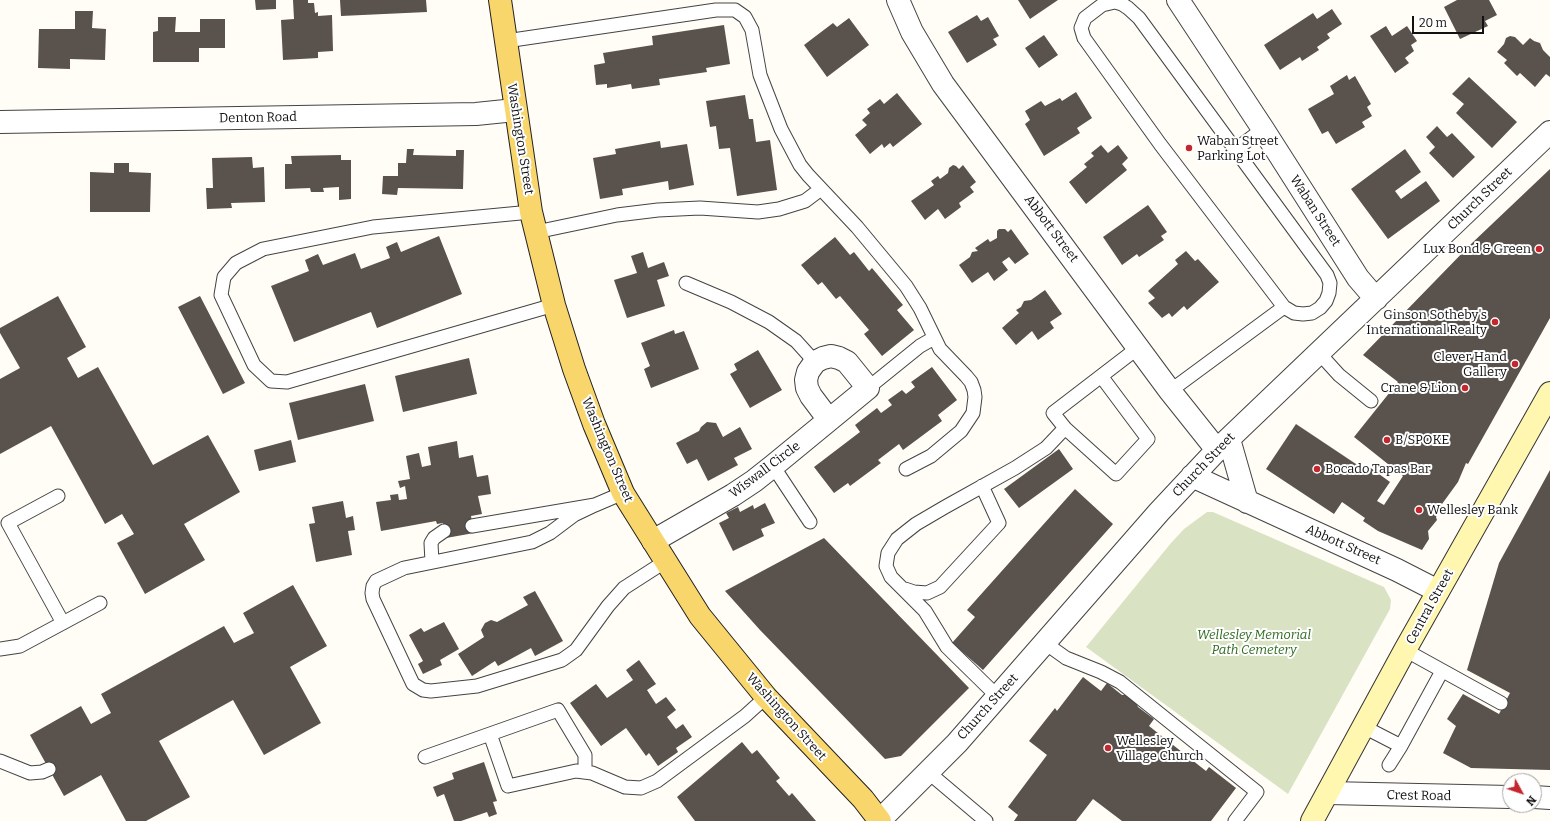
<!DOCTYPE html>
<style>
body{margin:0}
#map{position:relative;width:1550px;height:821px;overflow:hidden;background:#fffdf5;font-family:Bitter,serif}
canvas{display:block}
.north{position:absolute;left:1502px;top:773px;width:40px;height:40px;box-sizing:border-box;background:#fff;border:1px solid #a0a0a0;border-radius:50%;rotate:130deg;font-size:11px;font-weight:700;line-height:16px;text-align:center;color:#111}
.north::after{content:'';display:block;margin:auto;width:14px;height:18px;background:#c4262e;clip-path:polygon(50% 0,100% 100%,50% 72%,0 100%)}
.scale{position:absolute;left:1412px;top:16px;width:72px;height:18px;box-sizing:border-box;border:2px solid #111;border-top:0;padding-left:5px;font-size:12px;line-height:14px;white-space:nowrap;color:#111;-webkit-text-stroke:3px #fff;paint-order:stroke}
</style>
<div id="map">
<canvas width="1550" height="821"></canvas>
<div class="north">N</div>
<div class="scale">20 m</div>
</div>
<script>
const context = document.querySelector('canvas').getContext('2d');
context.lineJoin = 'round';
function paint(path, color) { context.fillStyle = color; context.fill(path, 'evenodd'); }
const poly = rows => new Path2D(rows.map(r => 'M' + r).join(''));
function stroke(path, color, width, dash) { context.strokeStyle = color; context.lineWidth = width; context.lineCap = dash ? 'butt' : 'round'; context.setLineDash(dash || []); context.stroke(path); }
function drawText(font, color, halo, rows, align = 'center') {
  context.font = font + ' Bitter,serif'; context.lineWidth = 4; context.setLineDash([]); context.textBaseline = 'middle'; context.strokeStyle = halo; context.fillStyle = color; for (const [text, x, y, turn = 0] of rows) {
    context.save(); context.translate(x, y); context.rotate((+turn || 0) * Math.PI / 180); context.textAlign = isNaN(turn) ? turn : align; if (halo) context.strokeText(text, 0, 0); context.fillText(text, 0, 0); context.restore();
  }
}
const cemetery = poly([
 [1207,512,1213,512,1384,587,1391,600,1390,609,1288,794,1086,647,1171,543,1184,529]
]);
const building = poly([
 [255,0,276,0,276,9,256,10],
 [293,0,308,0,308,3,314,3,315,13,318,12,318,16,332,15,333,51,318,52,318,58,283,60,281,20,294,19],
 [340,0,426,0,427,12,341,16],
 [1018,0,1058,0,1030,19],
 [1457,0,1489,0,1497,15,1485,21,1488,26,1460,39,1444,7],
 [1332,9,1342,24,1327,34,1330,38,1317,47,1319,50,1302,61,1300,57,1280,70,1264,45,1313,13,1317,19],
 [75,11,93,11,92,28,106,29,105,60,70,59,70,69,38,68,39,29,75,29],
 [977,15,981,21,988,17,999,36,993,39,997,45,967,63,948,32],
 [158,17,176,17,175,32,200,32,200,19,225,19,225,48,199,48,199,62,153,62,153,32,158,31],
 [849,18,869,45,827,77,804,45,833,23,837,27],
 [724,25,730,64,706,68,707,72,659,79,660,85,632,89,631,84,607,88,607,84,596,85,594,65,605,63,603,53,653,45,652,36],
 [1386,26,1392,36,1407,26,1417,41,1411,45,1414,51,1405,58,1409,63,1395,73,1370,36],
 [1044,35,1058,55,1039,68,1025,48],
 [1510,36,1515,37,1523,45,1530,38,1534,41,1540,43,1543,50,1550,57,1550,77,1546,74,1535,87,1520,73,1517,76,1504,63,1507,60,1497,52,1504,44,1506,38],
 [1347,75,1349,80,1355,76,1371,104,1367,107,1372,116,1362,122,1365,127,1336,144,1328,131,1322,134,1308,109,1334,94,1330,86],
 [1469,77,1517,122,1492,148,1456,113,1464,104,1452,94],
 [1076,92,1092,118,1077,128,1080,133,1044,156,1025,124,1030,120,1025,111,1041,101,1045,106,1060,98,1062,101],
 [897,93,922,124,893,147,890,143,884,148,882,144,870,154,855,135,867,125,862,120,870,113,867,109,880,99,884,104],
 [745,95,749,119,753,119,756,142,770,140,777,190,737,196,730,148,719,149,716,126,710,127,706,101],
 [1437,126,1447,137,1452,133,1475,157,1453,178,1429,153,1435,147,1426,137],
 [660,141,661,148,687,144,694,185,669,190,668,181,622,189,623,195,600,199,593,158,616,154,615,149],
 [1101,145,1108,153,1118,145,1128,158,1122,164,1127,170,1086,204,1069,182,1087,167,1084,164,1094,156,1091,153],
 [407,149,414,149,413,155,456,156,456,150,464,150,463,189,398,188,397,195,382,194,383,176,398,176,398,163,406,163],
 [1405,149,1421,172,1395,191,1401,199,1426,181,1440,201,1388,239,1351,189],
 [341,155,341,160,351,160,351,199,339,200,339,187,323,188,324,192,311,192,310,188,285,189,285,164,292,164,291,156],
 [252,157,253,168,264,167,265,202,231,203,232,208,207,209,206,188,213,188,212,158],
 [114,163,129,163,129,172,151,173,150,212,90,212,90,172,114,173],
 [953,165,956,166,959,169,963,165,976,182,970,187,974,192,959,203,961,207,945,219,938,209,925,220,911,201,934,185,931,181,938,176,940,179,948,173,949,168],
 [1550,169,1550,318,1468,464,1466,463,1458,482,1442,504,1436,517,1437,520,1428,531,1429,539,1422,550,1378,531,1363,521,1365,518,1342,502,1334,514,1266,469,1296,424,1365,470,1368,466,1390,482,1377,501,1384,505,1403,476,1354,437,1398,382,1363,355,1471,244],
 [1148,205,1167,232,1161,236,1164,240,1139,257,1137,254,1122,265,1103,237],
 [999,229,1005,229,1008,232,1011,229,1029,254,1015,264,1009,257,1002,262,1008,270,994,281,988,272,972,283,959,265,970,257,972,252,978,251,975,248,988,239,990,242,997,238,997,231],
 [439,236,462,294,377,328,371,312,294,342,271,286,309,271,305,260,318,254,323,265,355,253,361,269,390,258,386,247,397,242,401,252],
 [835,237,850,255,854,252,869,271,872,268,903,305,897,310,914,330,882,356,864,334,869,330,840,296,836,299,822,282,818,285,801,265],
 [1186,251,1195,261,1198,259,1219,282,1187,310,1184,306,1172,317,1169,313,1162,318,1148,303,1155,298,1148,291,1178,264,1175,260],
 [643,252,648,268,664,262,669,276,657,280,665,306,627,318,614,280,637,273,631,256],
 [1045,290,1062,314,1050,322,1054,328,1038,340,1032,331,1016,345,1002,328,1019,313,1016,310,1021,307,1024,301,1031,300],
 [58,296,86,347,67,358,78,378,98,367,153,465,208,435,240,492,184,524,205,560,145,594,117,543,134,534,122,514,105,524,51,426,0,454,0,379,20,368,0,333,0,328],
 [200,296,245,383,223,394,178,307],
 [674,330,675,334,684,331,699,369,651,388,644,369,650,366,641,343],
 [758,350,782,390,750,408,730,374,737,370,734,364],
 [469,358,477,394,403,412,395,376],
 [932,367,957,400,938,415,942,421,903,450,899,444,878,460,881,463,850,486,848,483,834,493,814,467,860,432,855,425,877,408,881,413,892,405,888,400,902,390,906,394,915,387,911,382],
 [365,384,374,421,298,440,289,403],
 [707,422,716,423,723,437,740,427,752,449,734,458,738,465,708,481,697,459,687,464,676,443,699,431,701,427],
 [291,440,296,462,259,471,254,450],
 [457,441,459,458,473,455,477,477,488,475,491,494,478,496,482,514,471,516,474,533,446,538,443,523,437,524,436,521,381,531,376,502,391,500,390,495,398,494,399,500,407,499,405,486,400,488,398,481,410,479,406,456,419,453,422,467,431,465,428,447],
 [1059,449,1073,469,1019,508,1004,489],
 [1550,470,1550,770,1471,768,1443,753,1456,726,1447,719,1463,694,1499,714,1510,693,1467,670,1499,563],
 [1075,489,1113,524,983,670,952,643,975,617,967,610],
 [343,501,346,518,353,516,355,530,348,531,352,555,316,562,309,524,315,523,312,507],
 [765,503,775,523,761,529,764,536,733,551,719,523,729,518,726,513,738,507,740,512,753,505,754,509],
 [824,538,969,688,901,756,885,759,760,630,725,591],
 [293,585,327,646,290,667,321,723,264,755,233,700,159,741,190,797,146,821,126,821,101,775,64,796,30,735,81,706,91,724,111,713,101,694,224,626,234,643,254,633,243,613],
 [535,591,563,641,535,656,531,648,498,666,495,661,472,676,458,654,484,637,481,630,485,623,491,620,497,622,528,605,523,597],
 [444,622,459,649,440,660,442,665,423,674,418,664,423,661,409,635,421,628,424,632],
 [639,660,656,684,647,690,656,704,666,697,676,710,667,717,676,729,683,724,692,737,676,748,678,752,658,766,649,753,646,756,626,728,601,746,570,703,596,684,607,698,633,680,626,670],
 [1083,677,1101,691,1107,683,1122,695,1127,695,1136,702,1138,707,1154,719,1149,726,1206,771,1209,767,1236,788,1211,821,1122,821,1093,799,1076,821,1014,821,1018,815,1008,807,1047,755,1029,741,1055,708,1057,711],
 [742,742,752,754,757,750,780,778,776,781,789,796,792,793,816,821,695,821,677,797],
 [484,762,497,801,493,802,497,814,489,817,487,812,461,821,454,821,444,794,437,797,433,787,454,779,452,773]
]);
const service = poly([
 [1115,2,1122,4,1128,8,1139,18,1327,275,1330,283,1329,293,1326,301,1320,308,1312,313,1303,314,1294,313,1284,307,1160,144,1084,38,1081,28,1085,18,1102,5,1115,2],
 [506,41,716,10,735,10,745,17,752,30,760,75,781,129,800,165,808,175,857,227,906,286,920,308,940,349,966,376,971,382,974,390,975,397,973,413,961,431,931,456,906,469],
 [1235,150,1263,129],
 [531,212,373,227,263,249,236,263,224,277,221,295,254,365,271,381,287,382,554,305],
 [536,232,617,215,658,210,700,208,758,212,779,209,805,201,821,189],
 [686,283,731,302,769,322,796,341,815,362],
 [1319,353,1339,375,1371,401],
 [868,388,920,346,934,338],
 [1170,391,1284,307],
 [1065,428,1116,474,1148,439,1101,376],
 [773,466,810,522],
 [58,496,8,523,63,623],
 [595,505,574,515,550,533,532,542,404,568,376,581,373,586,372,593,373,599,413,684,423,690,431,691,477,686,562,660,576,650,608,606,624,588,666,561],
 [472,526,595,505,623,493],
 [432,562,431,543,434,538,444,531],
 [905,589,914,592,927,593,940,587,999,523,982,486],
 [1045,643,1066,658,1101,672,1120,682,1257,792,1235,821],
 [0,649,20,646,100,603],
 [1405,650,1501,703],
 [998,697,947,647,925,611,891,577,886,566,888,553,897,539,916,524,945,507,1015,468,1046,448,1065,428,1053,413,1139,347],
 [1364,727,1401,746,1442,671],
 [490,734,508,786,576,771,592,773,625,787,641,788,657,781,745,716,766,697],
 [425,757,558,710,585,755,585,771],
 [0,761,30,773,42,772,49,769],
 [1389,765,1401,746],
 [928,772,986,821]
]);
const minor = poly([
 [898,0,912,32,943,84,1170,391,1217,450],
 [1178,0,1263,129,1358,278,1376,299],
 [0,122,476,114,515,110],
 [1229,439,1247,502],
 [1192,476,1397,570,1438,591],
 [653,541,733,495,754,481,773,466,868,388,847,362,839,358,831,356,823,358,815,362,808,372,806,380,807,388,811,396,829,420],
 [880,820,957,743,1159,512,1217,450,1550,132]
]);
const tertiary = poly([
 [1328,793,1510,797],
 [1534,797,1550,798]
]);
const secondary = poly([
 [1312,821,1405,650,1550,393]
]);
const primary = poly([
 [500,0,531,212,554,305,574,369,594,424,623,493,700,616,766,697,863,799,880,821]
]);
const markers = [
 [1189,148,4,"#c4262e"],
 [1539,249,4,"#c4262e"],
 [1495,322,4,"#c4262e"],
 [1515,364,4,"#c4262e"],
 [1465,388,4,"#c4262e"],
 [1387,440,4,"#c4262e"],
 [1317,469,4,"#c4262e"],
 [1419,510,4,"#c4262e"],
 [1108,748,4,"#c4262e"]
];
const streetNames = [
 ["Denton Road",258,118,-1],
 ["Washington Street",520,139,81],
 ["Church Street",1480,199,-44],
 ["Waban Street",1315,211,57],
 ["Abbott Street",1051,229,53],
 ["Washington Street",607,450,67],
 ["Church Street",1204,465,-46],
 ["Wiswall Circle",765,470,-37],
 ["Abbott Street",1343,545,24],
 ["Central Street",1430,607,-61],
 ["Church Street",988,707,-48],
 ["Washington Street",786,717,48],
 ["Crest Road",1419,796,1]
];
const poiNames = [
 ["Waban Street",1197,141],
 ["Parking Lot",1197,156],
 ["Lux Bond & Green",1531,249,"right"],
 ["Ginson Sotheby's",1487,315,"right"],
 ["International Realty",1487,330,"right"],
 ["Clever Hand",1507,357,"right"],
 ["Gallery",1507,372,"right"],
 ["Crane & Lion",1457,388,"right"],
 ["B/SPOKE",1395,440],
 ["Bocado Tapas Bar",1325,469],
 ["Wellesley Bank",1427,510],
 ["Wellesley",1116,741],
 ["Village Church",1116,756]
];
const parkNames = [
 ["Wellesley Memorial",1254,635],
 ["Path Cemetery",1254,650]
];
paint(cemetery, '#d9e3c4');
paint(building, '#5a524d');
stroke(service, '#444', 15);
stroke(minor, '#444', 24);
stroke(tertiary, '#444', 24);
stroke(secondary, '#333', 24);
stroke(primary, '#222', 24);
stroke(service, '#fff', 13);
stroke(minor, '#fff', 22);
stroke(tertiary, '#fff', 22);
stroke(secondary, '#fff6b0', 22);
stroke(primary, '#f9d66b', 22);
for (const [x, y, r, color] of markers) { const dot = new Path2D(); dot.arc(x, y, r, 0, 2 * Math.PI); context.fillStyle = color; context.fill(dot); stroke(dot, '#fff', 1.5); }
drawText('13px', '#111', '#fff', streetNames);
drawText('13px', '#111', '#fff', poiNames, 'left');
drawText('italic 13px', '#2f6b1f', '#fff', parkNames);
</script>
